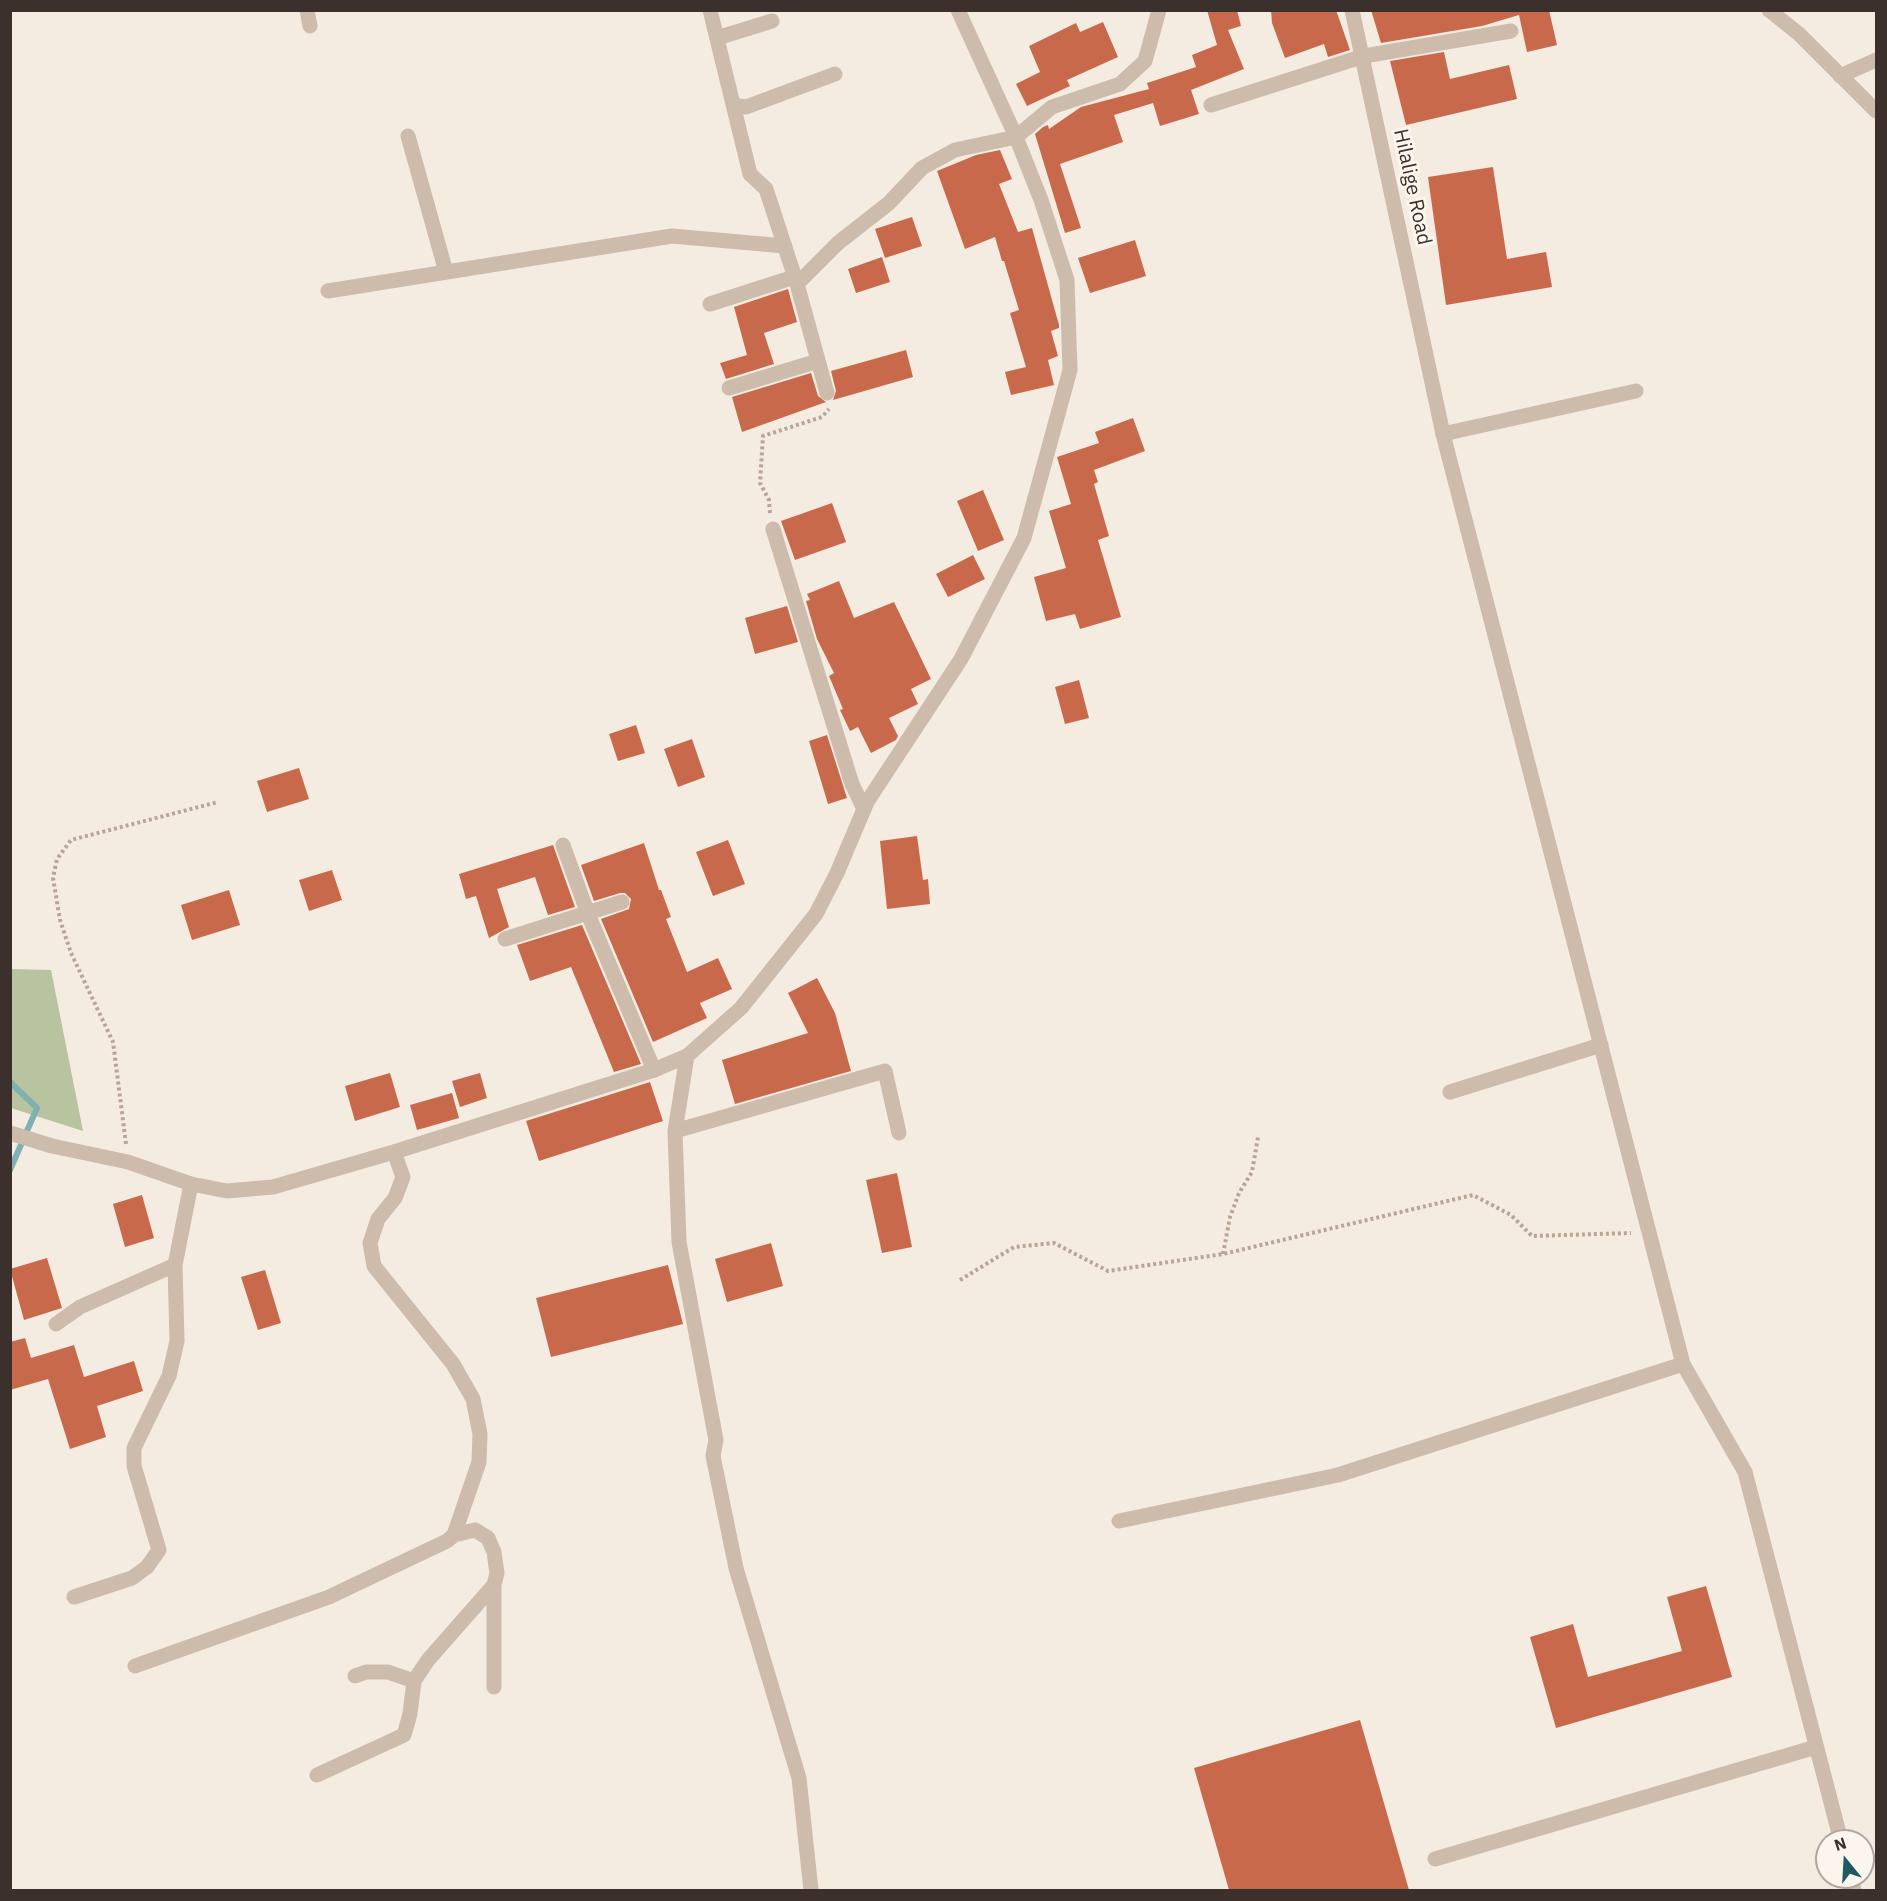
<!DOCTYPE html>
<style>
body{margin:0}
#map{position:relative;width:1887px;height:1901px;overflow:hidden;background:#f4ebe1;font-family:"IBM Plex Sans",sans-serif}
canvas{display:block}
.frame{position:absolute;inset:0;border:12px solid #3b302b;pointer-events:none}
.north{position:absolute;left:1815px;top:1829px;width:60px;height:60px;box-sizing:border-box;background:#fbf5ee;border:2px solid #aea6a0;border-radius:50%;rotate:342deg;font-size:16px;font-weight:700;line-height:24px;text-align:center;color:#3b302b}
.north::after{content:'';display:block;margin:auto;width:21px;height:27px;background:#1f5a5e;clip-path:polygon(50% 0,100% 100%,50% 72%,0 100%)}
</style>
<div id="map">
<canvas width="1887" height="1901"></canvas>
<div class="frame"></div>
<div class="north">N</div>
</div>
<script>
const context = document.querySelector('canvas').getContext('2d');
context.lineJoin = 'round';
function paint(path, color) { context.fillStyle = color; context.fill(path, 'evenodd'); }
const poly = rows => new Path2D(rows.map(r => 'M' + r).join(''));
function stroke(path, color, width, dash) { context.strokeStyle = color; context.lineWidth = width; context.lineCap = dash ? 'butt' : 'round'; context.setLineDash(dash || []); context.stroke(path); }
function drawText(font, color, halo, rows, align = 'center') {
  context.font = font + ' "IBM Plex Sans",sans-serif'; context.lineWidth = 6; context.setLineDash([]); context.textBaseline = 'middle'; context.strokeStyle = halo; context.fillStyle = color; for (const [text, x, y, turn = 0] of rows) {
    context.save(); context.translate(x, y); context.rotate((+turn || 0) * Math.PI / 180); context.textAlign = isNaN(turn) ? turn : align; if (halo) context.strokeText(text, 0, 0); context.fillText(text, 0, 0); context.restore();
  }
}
const green = poly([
 [11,969,51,970,83,1131,11,1108]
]);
const stream = poly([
 [10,1082,37,1108,10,1170]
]);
const building = poly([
 [1207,10,1237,10,1241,26,1228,30,1244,69,1191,90,1199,114,1160,126,1153,103,1114,115,1123,142,1060,164,1081,228,1065,233,1035,134,1043,127,1048,125,1049,129,1081,107,1149,89,1147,83,1196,67,1192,55,1217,45],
 [1271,10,1336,10,1350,50,1328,57,1324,44,1285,58,1272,23],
 [1371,10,1549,10,1557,45,1527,52,1519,15,1482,26,1381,43],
 [1103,22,1118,57,1067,80,1070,86,1027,106,1016,84,1040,72,1029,46,1076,23,1080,32],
 [1444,52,1450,79,1509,65,1517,99,1406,125,1390,61],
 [1000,150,1012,179,999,184,1018,232,1032,228,1059,325,1059,328,1051,331,1058,356,1048,360,1054,385,1011,395,1005,372,1026,367,1010,313,1019,310,1004,261,1002,261,995,237,965,249,937,171,976,155],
 [1493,167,1507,259,1546,252,1552,287,1446,305,1428,177],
 [912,217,922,246,885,258,875,229],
 [1135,240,1146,276,1090,293,1078,258],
 [882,257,890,282,856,293,848,269],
 [788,289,797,322,764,333,774,364,726,379,720,363,747,355,734,307],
 [906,350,913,377,833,400,836,391,831,371],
 [811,373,818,396,826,402,742,432,732,397],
 [1133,418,1145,451,1094,470,1098,482,1094,484,1109,536,1098,540,1121,617,1080,629,1075,614,1046,621,1034,577,1066,568,1049,511,1071,504,1057,457,1099,443,1095,432],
 [983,490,1004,540,978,551,957,501],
 [832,503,846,542,795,560,781,521],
 [973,555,985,579,948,597,936,574],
 [839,581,854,618,894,602,931,679,911,689,918,704,889,718,898,736,896,740,871,753,858,727,850,731,840,710,843,709,829,676,834,673,817,639,806,601,810,600,807,594],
 [787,606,798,642,755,654,745,618],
 [1079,680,1089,718,1065,724,1055,687],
 [636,725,645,753,618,761,609,734],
 [827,735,847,798,828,804,809,741],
 [692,739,705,777,678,787,664,749],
 [299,768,309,799,267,812,257,781],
 [917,836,923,880,928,879,930,904,887,909,880,841],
 [728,840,745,884,713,896,696,852],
 [644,843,659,890,661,890,671,917,666,919,687,972,718,958,732,989,700,1003,707,1018,653,1042,601,919,629,909,631,899,625,893,620,893,594,901,581,865],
 [553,845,575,907,548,915,535,877,497,889,509,927,489,938,476,896,466,899,459,874],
 [332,870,342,900,309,911,299,880],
 [229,890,240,925,192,940,181,905],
 [582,925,641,1064,614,1072,571,967,530,981,517,945],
 [817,978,835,1013,851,1071,735,1104,722,1060,808,1033,788,993],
 [390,1073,400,1107,355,1121,345,1086],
 [480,1073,487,1098,460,1107,452,1081],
 [650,1082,663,1121,539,1161,526,1121],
 [452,1093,459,1118,417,1130,410,1105],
 [897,1173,912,1247,882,1253,866,1180],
 [142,1195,154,1238,125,1247,113,1204],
 [771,1243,783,1286,727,1302,715,1259],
 [47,1258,62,1308,24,1320,10,1269],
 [668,1265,683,1324,551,1357,536,1298],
 [265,1270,281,1323,258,1330,241,1277],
 [25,1338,31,1358,74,1345,84,1377,134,1361,143,1391,97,1406,106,1437,70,1449,48,1379,10,1390,10,1342],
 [1706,1586,1732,1677,1556,1728,1530,1637,1573,1624,1588,1677,1682,1651,1667,1597],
 [1360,1720,1409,1890,1229,1890,1194,1768]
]);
const path = poly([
 [770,513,769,500,760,483,763,436,822,417,829,409],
 [126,1144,113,1042,71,953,60,920,53,878,57,859,71,840,218,802],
 [1223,1254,1230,1217,1239,1193,1252,1172,1258,1137],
 [960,1280,1014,1247,1054,1243,1108,1271,1223,1254,1473,1195,1511,1215,1532,1236,1631,1233]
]);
const minor = poly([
 [307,10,310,26],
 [710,10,750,174,766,189,797,284,827,393],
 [1769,10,1799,34,1876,111],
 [717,38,772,21],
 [1840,76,1876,60],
 [733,105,746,107,835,74],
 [1211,105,1364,56,1511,31],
 [408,136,446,272],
 [797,284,838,243,889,203,922,168,955,150,1016,137,958,10],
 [328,291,672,236,785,246],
 [710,304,794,277],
 [729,388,818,361],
 [1443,434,1636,391],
 [773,529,852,784,864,809],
 [563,845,588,914,654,1070],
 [505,939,622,902],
 [687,1056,675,1131,679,1242,716,1440,713,1456,736,1568,799,1778,811,1890],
 [1450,1092,1601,1045],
 [675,1131,885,1071,899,1133],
 [56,1324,80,1307,175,1265],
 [1119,1521,1338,1475,1683,1364],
 [494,1585,494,1687],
 [74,1597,132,1578,147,1567,159,1550,134,1466,134,1448,169,1376,177,1341,175,1265,191,1184],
 [135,1666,329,1597,447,1541,454,1535,479,1462,480,1434,473,1399,453,1364,374,1266,370,1243,378,1219,395,1198,403,1177,394,1152],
 [355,1676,366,1672,388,1672,414,1681],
 [317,1775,404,1735,410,1714,414,1681,428,1660,494,1585,497,1573,494,1552,488,1538,475,1530,454,1535],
 [1435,1859,1816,1747]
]);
const tertiary = poly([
 [1352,10,1443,434,1683,1364,1745,1472,1841,1841],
 [10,1133,52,1146,128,1162,191,1184,227,1191,273,1187,394,1152,654,1070,687,1056,741,1008,816,914,837,873,867,802,961,659,1024,538,1070,370,1067,280,1041,200,1016,137,1052,107,1120,84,1145,61,1159,10],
 [1850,1877,1854,1890]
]);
const streetNames = [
 ["Hilalige Road",1412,187,78]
];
paint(green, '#b8c4a0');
stroke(stream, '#7fb0b2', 6);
paint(building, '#c8694b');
stroke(path, '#b9a596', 4, [3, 3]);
stroke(minor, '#cdbbac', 15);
stroke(tertiary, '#cdbbac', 15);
drawText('20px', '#3b302b', '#fbf5ee', streetNames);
</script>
